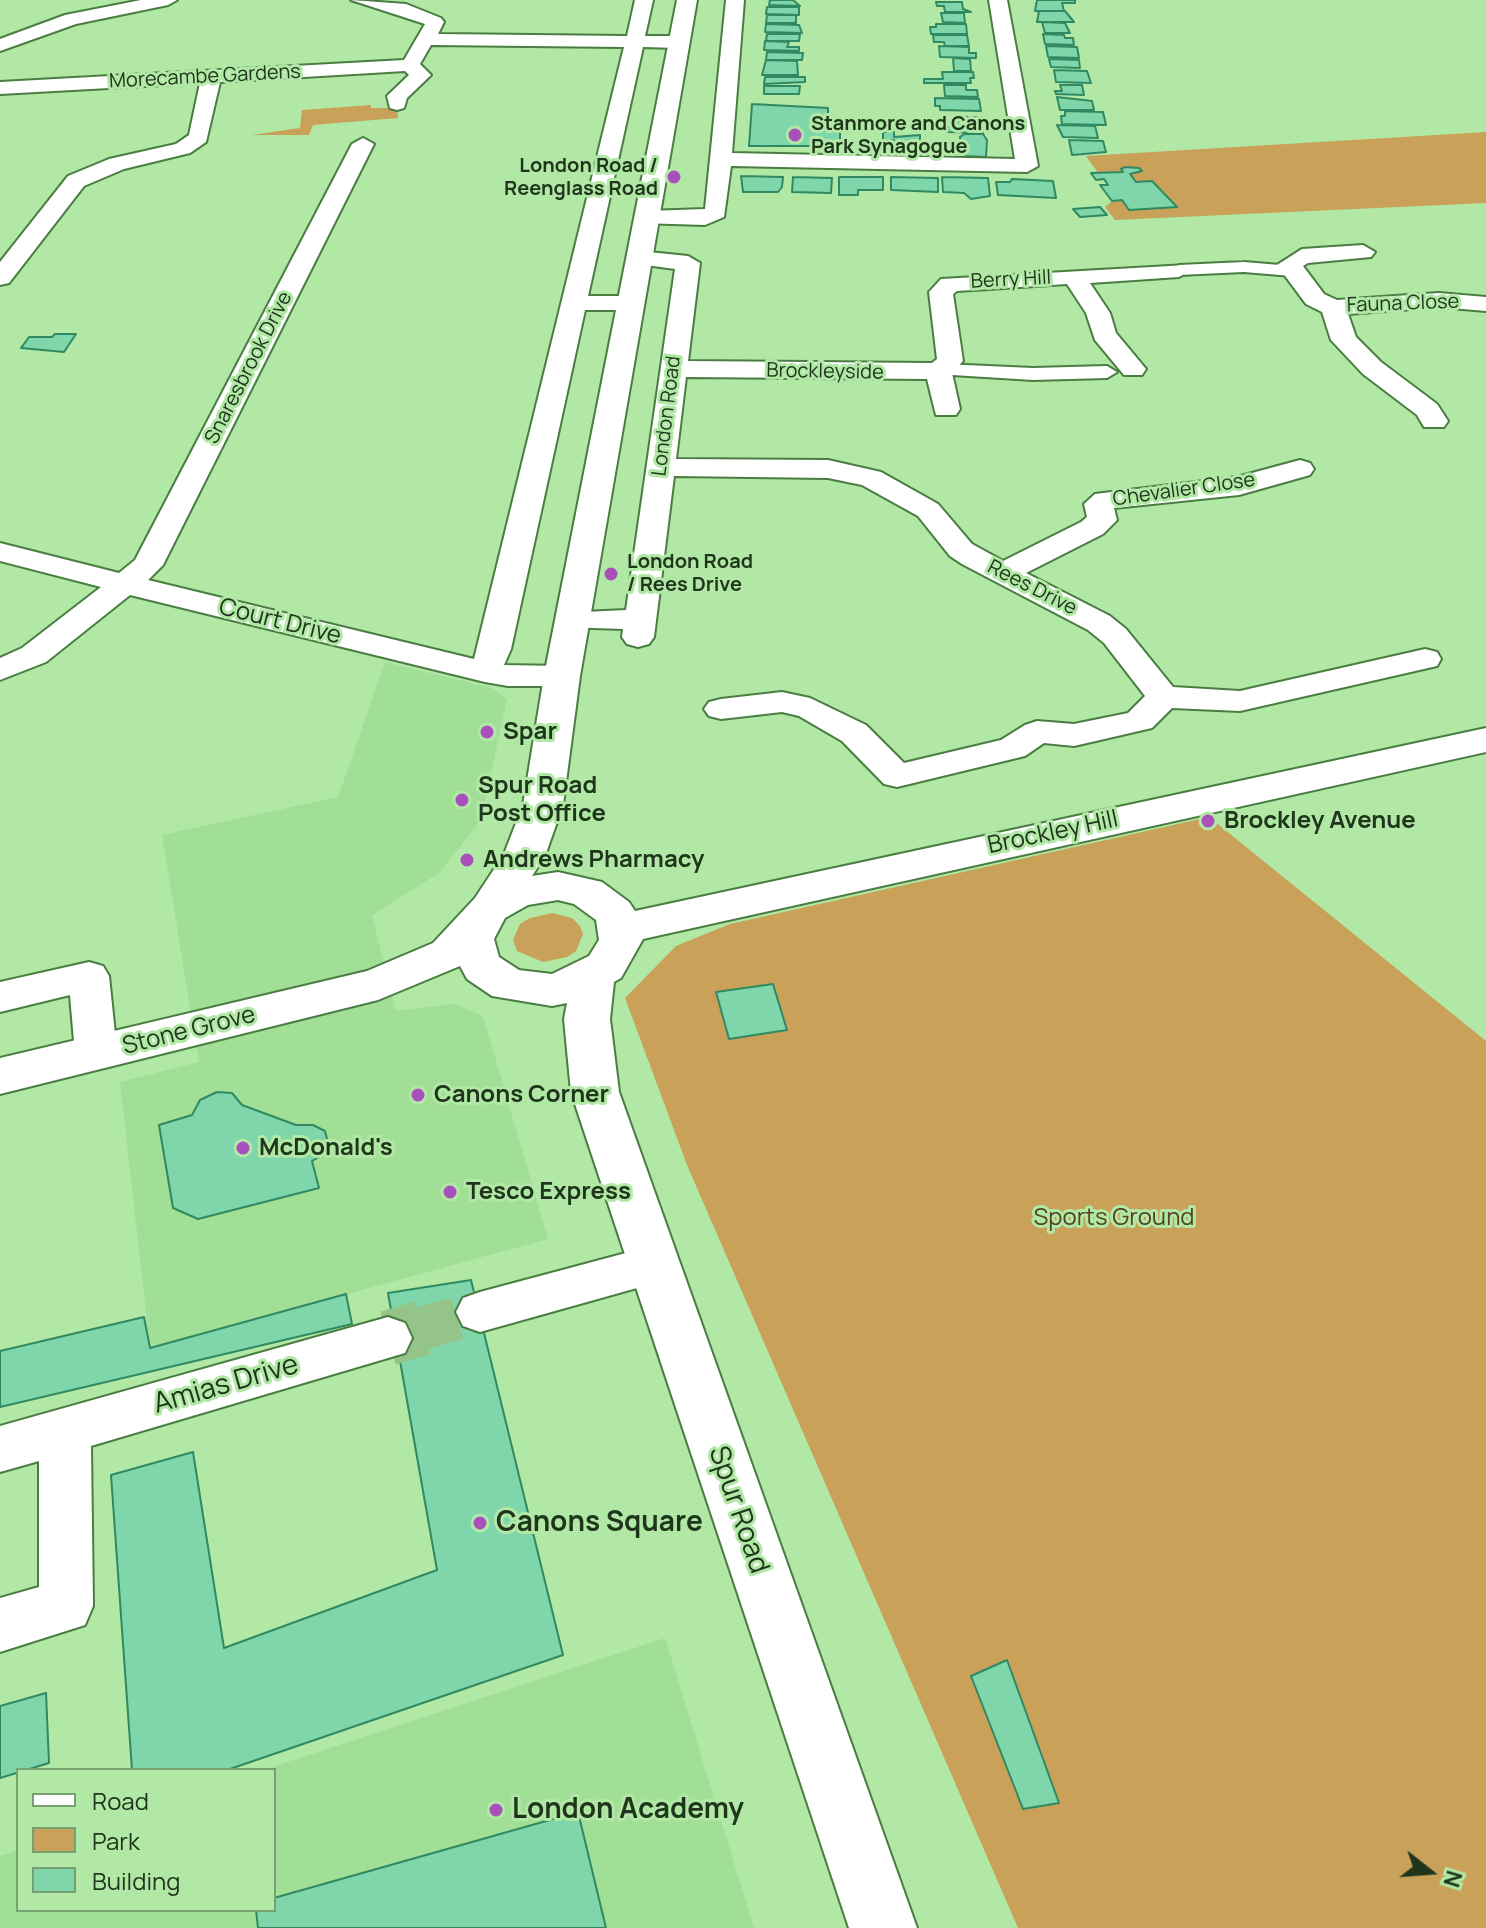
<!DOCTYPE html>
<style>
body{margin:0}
#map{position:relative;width:1486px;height:1928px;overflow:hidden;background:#b1e8a6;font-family:Manrope,sans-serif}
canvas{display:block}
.legend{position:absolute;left:16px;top:1768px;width:260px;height:144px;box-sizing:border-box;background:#b1e8a6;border:2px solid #77a16f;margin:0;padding:10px 14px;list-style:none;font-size:24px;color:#20361c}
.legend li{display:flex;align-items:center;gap:16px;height:40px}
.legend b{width:40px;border:2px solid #77a16f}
.north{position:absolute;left:1390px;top:1832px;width:80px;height:80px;-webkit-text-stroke:6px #b1e8a6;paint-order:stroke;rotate:107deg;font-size:22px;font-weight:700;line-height:32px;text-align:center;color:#20361c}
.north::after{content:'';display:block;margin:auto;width:28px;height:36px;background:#20361c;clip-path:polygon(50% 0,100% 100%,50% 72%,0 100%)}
</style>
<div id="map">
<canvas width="1486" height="1928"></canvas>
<ul class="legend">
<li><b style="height:10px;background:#fff"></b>Road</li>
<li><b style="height:22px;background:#c9a158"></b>Park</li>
<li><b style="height:22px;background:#7fd6aa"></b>Building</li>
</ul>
<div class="north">N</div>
</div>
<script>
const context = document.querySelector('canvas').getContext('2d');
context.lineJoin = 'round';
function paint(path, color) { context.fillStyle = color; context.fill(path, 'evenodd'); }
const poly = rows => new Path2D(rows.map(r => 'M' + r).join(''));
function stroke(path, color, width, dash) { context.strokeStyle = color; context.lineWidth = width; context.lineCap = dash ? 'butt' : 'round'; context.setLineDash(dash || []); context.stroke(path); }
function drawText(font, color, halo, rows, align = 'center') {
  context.font = font + ' Manrope,sans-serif'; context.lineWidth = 6; context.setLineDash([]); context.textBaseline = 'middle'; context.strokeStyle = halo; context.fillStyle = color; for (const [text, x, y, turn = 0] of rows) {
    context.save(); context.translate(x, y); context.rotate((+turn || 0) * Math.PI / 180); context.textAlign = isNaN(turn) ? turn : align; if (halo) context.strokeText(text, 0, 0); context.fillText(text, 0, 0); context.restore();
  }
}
const built = poly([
 [385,662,492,688,507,699,481,820,439,873,372,915,396,1011,454,1004,483,1016,548,1239,150,1348,120,1082,199,1062,162,835,338,797],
 [665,1638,754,1928,0,1928,0,1856,18,1851,18,1910,274,1910,274,1770,263,1770]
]);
const green = poly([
 [371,105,371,108,397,108,398,118,313,125,309,135,252,135,300,128,302,110],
 [1486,132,1486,203,1115,220,1105,207,1112,201,1122,200,1129,210,1176,207,1152,181,1136,182,1130,174,1142,171,1139,168,1125,167,1121,169,1123,172,1098,173,1086,156],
 [1209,817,1486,1041,1486,1928,1018,1928,687,1165,625,998,676,946,730,924],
 [553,913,572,918,580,926,583,934,576,951,567,957,543,962,517,951,513,940,520,924,530,918]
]);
const building = poly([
 [770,0,793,0,800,6,769,5,770,0],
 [1037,0,1075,0,1075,3,1062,3,1064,11,1035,11,1037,0],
 [936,2,962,2,963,9,971,12,945,12,944,6,937,6,936,2],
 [767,7,799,7,799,15,766,14,767,7],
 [1039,11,1065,11,1074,22,1037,22,1039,11],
 [941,13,964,13,965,23,943,22,941,13],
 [767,15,796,15,796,23,766,23,767,15],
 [1042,22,1065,23,1070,33,1045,33,1042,22],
 [766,24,799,25,802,33,765,32,766,24],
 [936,24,966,24,967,34,931,34,930,27,936,27,936,24],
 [767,34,800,34,799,41,766,41,767,34],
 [1043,34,1064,35,1065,38,1073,38,1074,45,1045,44,1043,34],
 [933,35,967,35,969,46,945,46,944,42,934,42,933,35],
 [765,41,789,42,787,47,799,47,799,51,764,50,765,41],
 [939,46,969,47,969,53,976,53,976,58,940,57,939,46],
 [1046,46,1077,47,1079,58,1048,57,1046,46],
 [767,52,803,53,802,60,766,60,767,52],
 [953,58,970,59,971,71,954,71,953,58],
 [1049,59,1079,60,1080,68,1051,67,1049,59],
 [766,60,797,61,798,75,762,75,766,60],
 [1054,70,1087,71,1091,83,1056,82,1054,70],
 [942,72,973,72,974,78,970,78,971,83,924,83,924,79,943,79,942,72],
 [765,77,805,77,805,82,764,84,765,77],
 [944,85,966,85,966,90,977,90,978,97,945,96,944,85],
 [1060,85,1082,85,1084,95,1056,94,1055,91,1062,91,1060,85],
 [764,86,800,86,799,94,764,94,764,86],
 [1057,97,1092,101,1094,110,1060,110,1057,97],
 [935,98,979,99,981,111,940,110,940,106,935,106,935,98],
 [752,104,828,108,828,125,840,125,840,146,749,146,752,104],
 [1065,111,1103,112,1106,125,1062,124,1061,116,1065,116,1065,111],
 [955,117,982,117,985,124,982,124,983,133,948,132,948,126,955,127,955,117],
 [1057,125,1095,126,1098,138,1063,137,1057,125],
 [883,132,894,132,894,137,920,135,920,149,894,148,894,140,883,140,883,132],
 [964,134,983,134,987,140,986,157,961,156,960,137,964,134],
 [1069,140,1103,141,1106,152,1072,155,1069,140],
 [1125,167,1139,168,1142,171,1130,174,1136,182,1152,181,1177,207,1129,210,1122,200,1112,201,1100,185,1108,185,1104,179,1096,180,1091,173,1123,172,1121,169,1125,167],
 [741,176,783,177,782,187,778,192,743,192,741,176],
 [793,177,832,178,831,193,792,192,793,177],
 [839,177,883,177,883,190,858,190,858,195,839,195,839,177],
 [891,177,938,178,938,192,891,190,891,177],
 [942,177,988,178,990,196,971,199,964,193,943,192,942,177],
 [1012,179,1053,181,1056,198,998,195,996,182,1010,182,1012,179],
 [1100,207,1107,215,1080,217,1073,209,1100,207],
 [55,334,76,334,64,352,21,348,29,337,52,337,55,334],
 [773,984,787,1030,729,1039,716,992,773,984],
 [217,1092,232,1093,242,1105,296,1125,313,1125,325,1131,328,1143,322,1155,312,1161,319,1188,198,1219,173,1208,159,1125,192,1115,200,1100,217,1092],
 [471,1280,563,1655,227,1770,132,1770,111,1475,193,1452,224,1648,437,1570,388,1293,471,1280],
 [346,1294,352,1324,0,1407,0,1351,144,1317,150,1348,346,1294],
 [1007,1660,1059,1803,1023,1809,971,1676,1007,1660],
 [46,1693,49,1763,0,1778,0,1706,46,1693],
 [578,1812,606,1928,258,1928,256,1910,274,1910,274,1898,578,1812]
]);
const minorTunnelFar1 = poly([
 [416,1330,480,1312]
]);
const minorTunnel = poly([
 [388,1338,423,1328]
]);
const pedestrian = poly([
 [1244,262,1292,266,1301,271,1292,276,1244,272,1179,275,1170,270,1179,265,1244,262],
 [943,364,1033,368,1107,366,1117,372,1107,378,1033,380,936,374,933,370,936,366,943,364]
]);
const minor = poly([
 [141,0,177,0,168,5,76,24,0,51,0,39,65,15,141,0],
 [351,0,406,4,441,18,444,22,438,34,627,36,635,0,653,0,645,36,679,36,688,42,679,48,643,47,588,296,631,296,643,303,631,310,585,310,511,649,504,665,562,666,574,669,579,676,574,683,562,686,508,686,485,682,130,595,46,662,0,680,0,658,22,648,101,587,0,561,0,543,119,573,135,560,352,144,363,138,374,144,163,565,148,580,474,659,624,47,431,45,420,64,431,75,407,98,404,108,397,110,390,108,387,96,409,75,405,71,220,82,206,142,190,153,124,169,84,186,9,283,0,285,0,262,68,176,109,159,176,144,189,135,200,83,0,94,0,82,404,60,425,24,351,0],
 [726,0,744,0,732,153,1015,159,989,0,1007,0,1038,166,1027,172,731,166,724,217,705,225,639,223,636,218,647,211,705,209,726,0],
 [1363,245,1375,252,1371,257,1308,263,1303,266,1324,294,1337,300,1439,293,1486,297,1486,311,1439,307,1348,314,1356,337,1381,362,1437,404,1448,421,1444,427,1424,427,1417,415,1363,374,1331,340,1322,312,1306,304,1277,265,1302,249,1363,245],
 [639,251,688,256,700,263,688,361,932,363,937,359,929,292,941,279,1187,265,1191,270,1179,277,1090,283,1110,313,1116,333,1146,369,1142,375,1124,375,1095,340,1086,313,1067,284,957,291,953,294,963,361,952,373,960,409,956,415,936,415,927,379,686,377,676,459,828,460,881,472,938,504,972,544,1003,561,1081,522,1087,517,1084,504,1095,494,1237,477,1300,460,1310,463,1314,469,1310,475,1239,495,1114,508,1117,520,1103,534,1026,573,1110,616,1126,629,1173,687,1240,691,1425,649,1437,652,1441,659,1437,666,1240,711,1172,708,1152,728,1074,746,1044,743,1025,756,897,787,884,784,842,741,799,716,782,712,721,719,709,716,704,709,709,702,721,699,782,692,810,698,866,725,904,763,1001,740,1025,725,1037,721,1074,724,1128,713,1145,696,1104,643,1088,630,962,564,950,556,918,516,862,485,828,478,674,476,654,637,649,644,638,647,627,644,622,637,623,629,563,627,558,620,563,613,626,610,675,269,631,263,627,258,631,253,639,251],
 [89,962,103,966,109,976,117,1053,111,1064,96,1069,81,1064,75,1053,70,995,0,1012,0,982,89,962],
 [652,1246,669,1251,675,1265,669,1279,480,1332,463,1326,456,1312,463,1298,480,1292,652,1246],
 [388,1317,405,1323,412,1338,405,1353,91,1446,93,1606,85,1625,0,1652,0,1598,39,1587,39,1461,0,1472,0,1426,388,1317]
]);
const primary = poly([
 [677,0,697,0,580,676,563,805,545,856,532,876,558,872,602,882,629,902,635,911,1486,728,1486,752,643,939,621,978,614,982,610,1019,619,1092,917,1928,849,1928,571,1092,564,1019,567,1003,552,1006,492,996,467,979,460,966,378,1000,0,1094,0,1058,367,971,433,943,475,898,504,854,523,805,544,676,677,0],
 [558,900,574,904,596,920,599,940,589,956,552,974,519,970,499,957,494,939,505,918,528,905,558,900]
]);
const markers = [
 [795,135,8,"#a94fbb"],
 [674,177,8,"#a94fbb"],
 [611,574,8,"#a94fbb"],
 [487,732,8,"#a94fbb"],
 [462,800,8,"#a94fbb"],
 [1208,821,8,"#a94fbb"],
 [467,860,8,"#a94fbb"],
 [418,1095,8,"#a94fbb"],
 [243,1148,8,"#a94fbb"],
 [450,1192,8,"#a94fbb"],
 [480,1523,8,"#a94fbb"],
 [496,1810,8,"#a94fbb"]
];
const farStreetnames = [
 ["Morecambe Gardens",205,77,-3],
 ["Berry Hill",1011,280,-3],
 ["Fauna Close",1403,304,-2],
 ["Snaresbrook Drive",249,368,-63],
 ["Brockleyside",825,372,1],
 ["London Road",667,416,-83],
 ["Chevalier Close",1184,490,-8],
 ["Rees Drive",1032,588,27]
];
const farPoinames = [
 ["Stanmore and Canons",811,124],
 ["Park Synagogue",811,147],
 ["London Road /",658,166,"right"],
 ["Reenglass Road",658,189,"right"],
 ["London Road",627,562],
 ["/ Rees Drive",627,585]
];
const streetNames = [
 ["Court Drive",280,622,14],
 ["Brockley Hill",1053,833,-12],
 ["Stone Grove",189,1031,-14]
];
const poiNames = [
 ["Spar",503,732],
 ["Spur Road",478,786],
 ["Post Office",478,814],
 ["Brockley Avenue",1224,821],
 ["Andrews Pharmacy",483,860],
 ["Canons Corner",434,1095],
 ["McDonald's",259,1148],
 ["Tesco Express",466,1192]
];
const parkNames = [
 ["Sports Ground",1114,1218]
];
const nearStreetnames = [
 ["Amias Drive",226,1385,-16],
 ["Spur Road",738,1510,71]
];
const nearPoinames = [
 ["Canons Square",496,1523],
 ["London Academy",512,1810]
];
paint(built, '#a1de96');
paint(green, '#c9a158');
paint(building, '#7fd6aa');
stroke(building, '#308961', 2);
stroke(minorTunnelFar1, '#94c48a', 43, [43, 21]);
stroke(minorTunnel, '#94c48a', 55, [55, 27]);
stroke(pedestrian, '#4a7d41', 4);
stroke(minor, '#4a7d41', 4);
stroke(primary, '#4a7d41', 4);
paint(pedestrian, '#fff');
paint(minor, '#fff');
paint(primary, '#fff');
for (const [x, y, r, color] of markers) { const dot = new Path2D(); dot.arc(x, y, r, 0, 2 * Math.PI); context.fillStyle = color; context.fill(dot); stroke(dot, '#b1e8a6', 3); }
drawText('20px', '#20361c', '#b1e8a6', farStreetnames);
drawText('bold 20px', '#20361c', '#b1e8a6', farPoinames, 'left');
drawText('24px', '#20361c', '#b1e8a6', streetNames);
drawText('bold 24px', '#20361c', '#b1e8a6', poiNames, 'left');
drawText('24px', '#554221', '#b1e8a6', parkNames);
drawText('28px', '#20361c', '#b1e8a6', nearStreetnames);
drawText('bold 28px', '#20361c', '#b1e8a6', nearPoinames, 'left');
</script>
